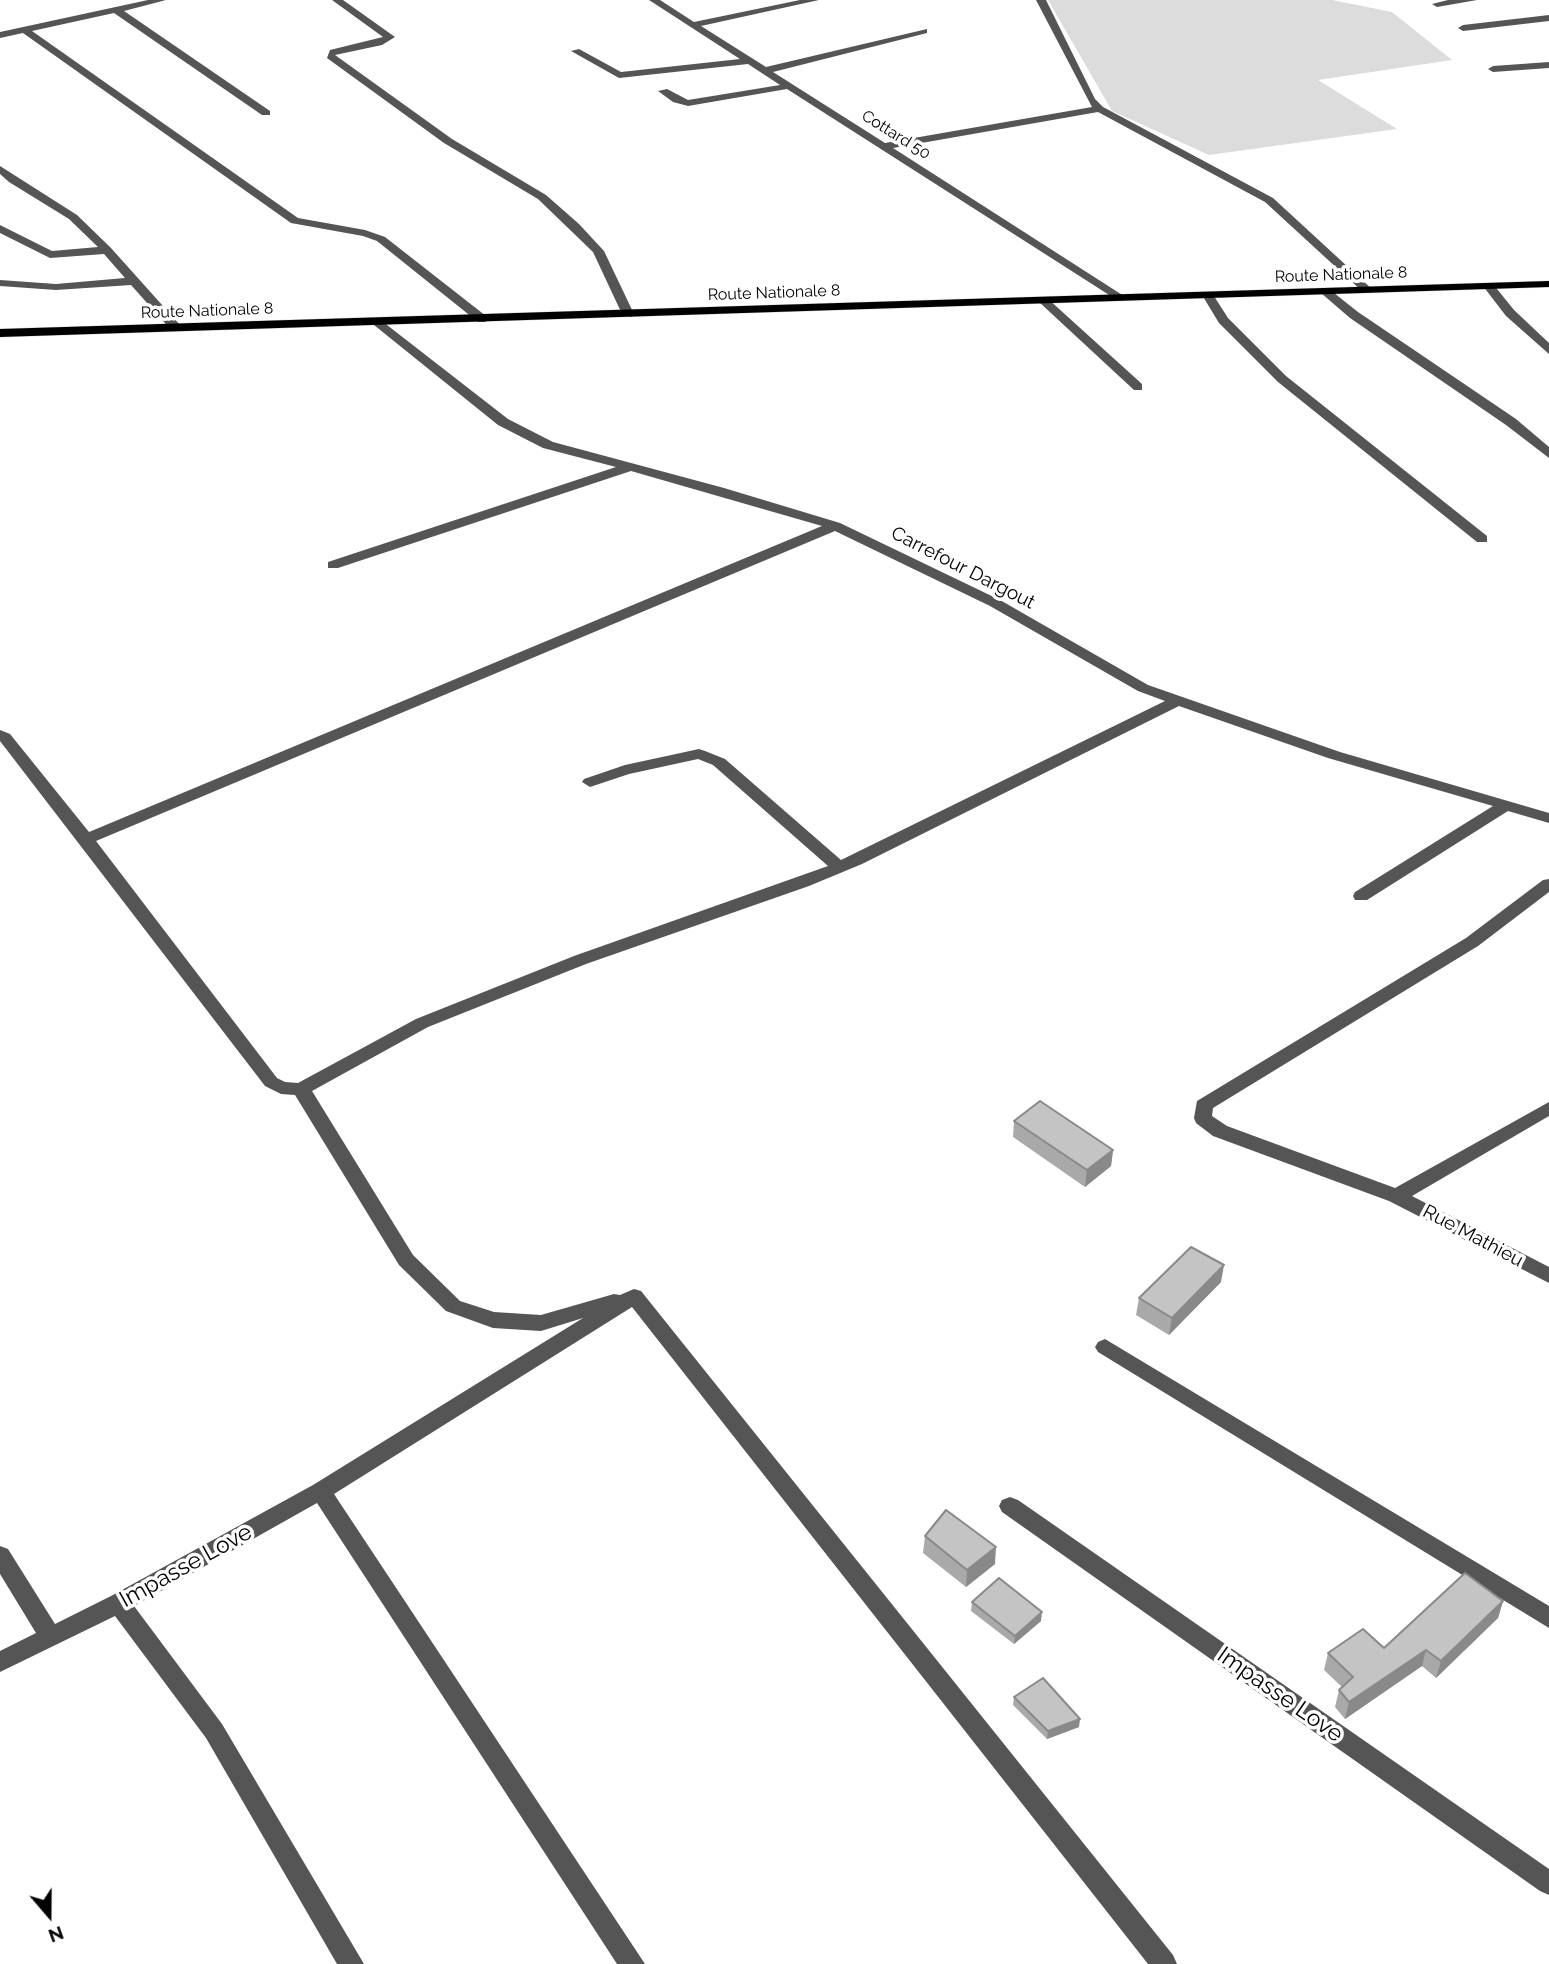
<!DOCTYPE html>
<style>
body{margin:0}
#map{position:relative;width:1549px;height:1964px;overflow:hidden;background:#fff;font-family:Raleway,sans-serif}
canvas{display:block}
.north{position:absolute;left:14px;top:1880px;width:70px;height:70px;-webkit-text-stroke:5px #fff;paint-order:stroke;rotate:160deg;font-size:19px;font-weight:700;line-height:28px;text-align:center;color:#000}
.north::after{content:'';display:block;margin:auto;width:24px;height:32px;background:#000;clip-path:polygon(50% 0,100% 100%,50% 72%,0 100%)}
</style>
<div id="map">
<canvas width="1549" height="1964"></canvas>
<div class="north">N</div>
</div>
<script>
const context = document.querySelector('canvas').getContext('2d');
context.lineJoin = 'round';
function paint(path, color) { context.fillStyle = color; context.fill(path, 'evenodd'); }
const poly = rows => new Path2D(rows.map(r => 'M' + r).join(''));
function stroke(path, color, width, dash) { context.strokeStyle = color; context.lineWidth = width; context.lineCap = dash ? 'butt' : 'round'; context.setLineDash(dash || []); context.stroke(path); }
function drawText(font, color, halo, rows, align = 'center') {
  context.font = font + ' Raleway,sans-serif'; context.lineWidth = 7; context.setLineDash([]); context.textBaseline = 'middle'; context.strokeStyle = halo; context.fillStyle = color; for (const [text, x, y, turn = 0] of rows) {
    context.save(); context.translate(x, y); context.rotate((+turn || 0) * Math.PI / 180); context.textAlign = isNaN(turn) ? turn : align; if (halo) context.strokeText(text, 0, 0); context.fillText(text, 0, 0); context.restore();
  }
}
const green = poly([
 [1048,0,1332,0,1392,12,1452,60,1318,80,1397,129,1209,155,1112,111]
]);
const minor = poly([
 [148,0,166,0,124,11,270,111,270,115,262,115,114,13,32,31,298,218,365,230,385,237,486,316,486,322,478,322,377,241,363,236,291,223,23,33,0,38,0,32,148,0],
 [332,0,343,0,395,37,382,45,335,55,452,139,546,195,579,224,604,251,634,314,632,317,622,314,593,252,538,199,444,143,327,58,330,50,383,37,332,0],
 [649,0,660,0,694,22,800,0,819,0,701,26,766,67,927,29,927,33,773,72,885,143,1092,107,1036,0,1046,0,1095,99,1103,107,1273,198,1373,290,1363,292,1265,202,1098,112,893,148,1127,298,1117,300,787,89,688,106,673,102,658,91,667,89,688,100,780,85,748,64,619,78,571,51,579,49,621,72,740,59,649,0],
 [1448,0,1477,0,1437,7,1432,4,1448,0],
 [1549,15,1549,21,1463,31,1458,28,1463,25,1549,15],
 [1549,62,1549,68,1493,72,1488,69,1493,66,1549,62],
 [0,166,77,215,111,248,180,325,180,331,172,331,131,285,56,290,0,286,0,280,56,284,125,278,104,254,50,258,0,233,0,225,52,251,98,247,69,219,9,182,0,174,0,166],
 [1485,284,1493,284,1514,310,1549,343,1549,354,1506,316,1483,286,1485,284],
 [1321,289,1329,289,1358,312,1516,419,1549,447,1549,458,1506,425,1350,318,1321,293,1321,289],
 [1204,293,1212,293,1228,318,1286,376,1487,536,1487,542,1477,542,1278,382,1219,323,1202,295,1204,293],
 [1039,298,1047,298,1142,384,1142,390,1134,390,1039,302,1039,298],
 [378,318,508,419,553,442,724,488,840,523,1000,600,1148,685,1340,752,1549,813,1549,823,1508,811,1367,900,1355,900,1353,896,1355,892,1493,806,1328,758,1179,706,862,864,809,886,586,964,428,1027,312,1091,413,1255,460,1301,494,1312,541,1315,614,1294,620,1295,634,1289,641,1291,1173,1955,1177,1964,1148,1964,632,1307,334,1494,645,1964,617,1964,317,1503,134,1606,222,1724,364,1964,337,1964,206,1738,115,1616,0,1672,0,1651,36,1633,0,1574,0,1546,8,1549,55,1624,111,1596,313,1485,583,1318,541,1331,493,1328,446,1311,399,1265,295,1095,281,1094,265,1086,0,741,0,730,10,734,89,832,822,526,631,471,338,568,328,568,328,562,616,467,543,448,498,425,374,325,374,319,378,318],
 [835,531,990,606,1138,691,1165,701,841,860,725,759,705,751,699,749,625,765,584,779,582,782,590,787,629,774,698,759,713,765,828,866,574,956,416,1019,298,1083,285,1082,277,1078,96,841,835,531],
 [1549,879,1549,892,1478,946,1213,1108,1212,1116,1227,1126,1395,1188,1549,1102,1549,1116,1412,1196,1549,1267,1549,1283,1389,1201,1213,1136,1196,1123,1194,1118,1197,1101,1466,938,1543,880,1549,879],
 [1105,1339,1549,1606,1549,1628,1098,1352,1095,1347,1098,1342,1105,1339],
 [1010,1497,1018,1500,1549,1869,1549,1895,1540,1891,1002,1512,999,1506,1002,1500,1010,1497]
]);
const major = poly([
 [1549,281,1549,287,0,337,0,329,1549,281]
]);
const wall = poly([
 [1014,1121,1113,1150,1111,1166,1085,1187,1013,1137],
 [1221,1282,1169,1335,1136,1315,1139,1298],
 [925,1536,995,1564,966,1587,923,1553],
 [1503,1601,1498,1618,1436,1678,1422,1666,1345,1719,1335,1707,1339,1690,1342,1687,1324,1670,1328,1653,1384,1648],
 [972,1602,1041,1621,1014,1644,971,1611],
 [1014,1697,1079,1727,1047,1739,1013,1705]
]);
const shadedWall = poly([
 [1113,1150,1111,1166,1085,1187,1087,1170],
 [1224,1265,1221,1282,1169,1335,1172,1318],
 [996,1547,995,1564,966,1587,967,1570],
 [1503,1601,1498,1618,1436,1678,1441,1661],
 [1042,1612,1041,1621,1014,1644,1015,1636],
 [1426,1650,1422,1666,1345,1719,1349,1702],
 [1080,1719,1079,1727,1047,1739,1048,1731]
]);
const building = poly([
 [1040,1101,1113,1150,1087,1170,1014,1121,1040,1101],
 [1191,1247,1224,1265,1172,1318,1139,1298,1191,1247],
 [946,1510,996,1547,967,1570,925,1536,946,1510],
 [1465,1573,1503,1601,1441,1661,1426,1650,1349,1702,1339,1690,1353,1677,1328,1653,1363,1629,1384,1648,1465,1573],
 [999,1578,1042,1612,1015,1636,972,1602,999,1578],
 [1043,1678,1080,1719,1048,1731,1014,1697,1043,1678]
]);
const farStreetnames = [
 ["Cottard 50",896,135,32],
 ["Route Nationale 8",1341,275,-2],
 ["Route Nationale 8",774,293,-2],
 ["Route Nationale 8",207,311,-2]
];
const streetNames = [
 ["Carrefour Dargout",963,568,27],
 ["Rue Mathieu",1473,1236,28]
];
const nearStreetnames = [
 ["Impasse Love",186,1566,-29],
 ["Impasse Love",1280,1695,35]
];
paint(green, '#dcdcdc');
stroke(major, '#dbdbdb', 1);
paint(minor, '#555');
paint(major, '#000');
paint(wall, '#a9a9a9');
paint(shadedWall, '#898989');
paint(building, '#c4c4c4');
stroke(building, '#898989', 2);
drawText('16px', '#000', '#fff', farStreetnames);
drawText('19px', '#000', '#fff', streetNames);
drawText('23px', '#000', '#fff', nearStreetnames);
</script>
